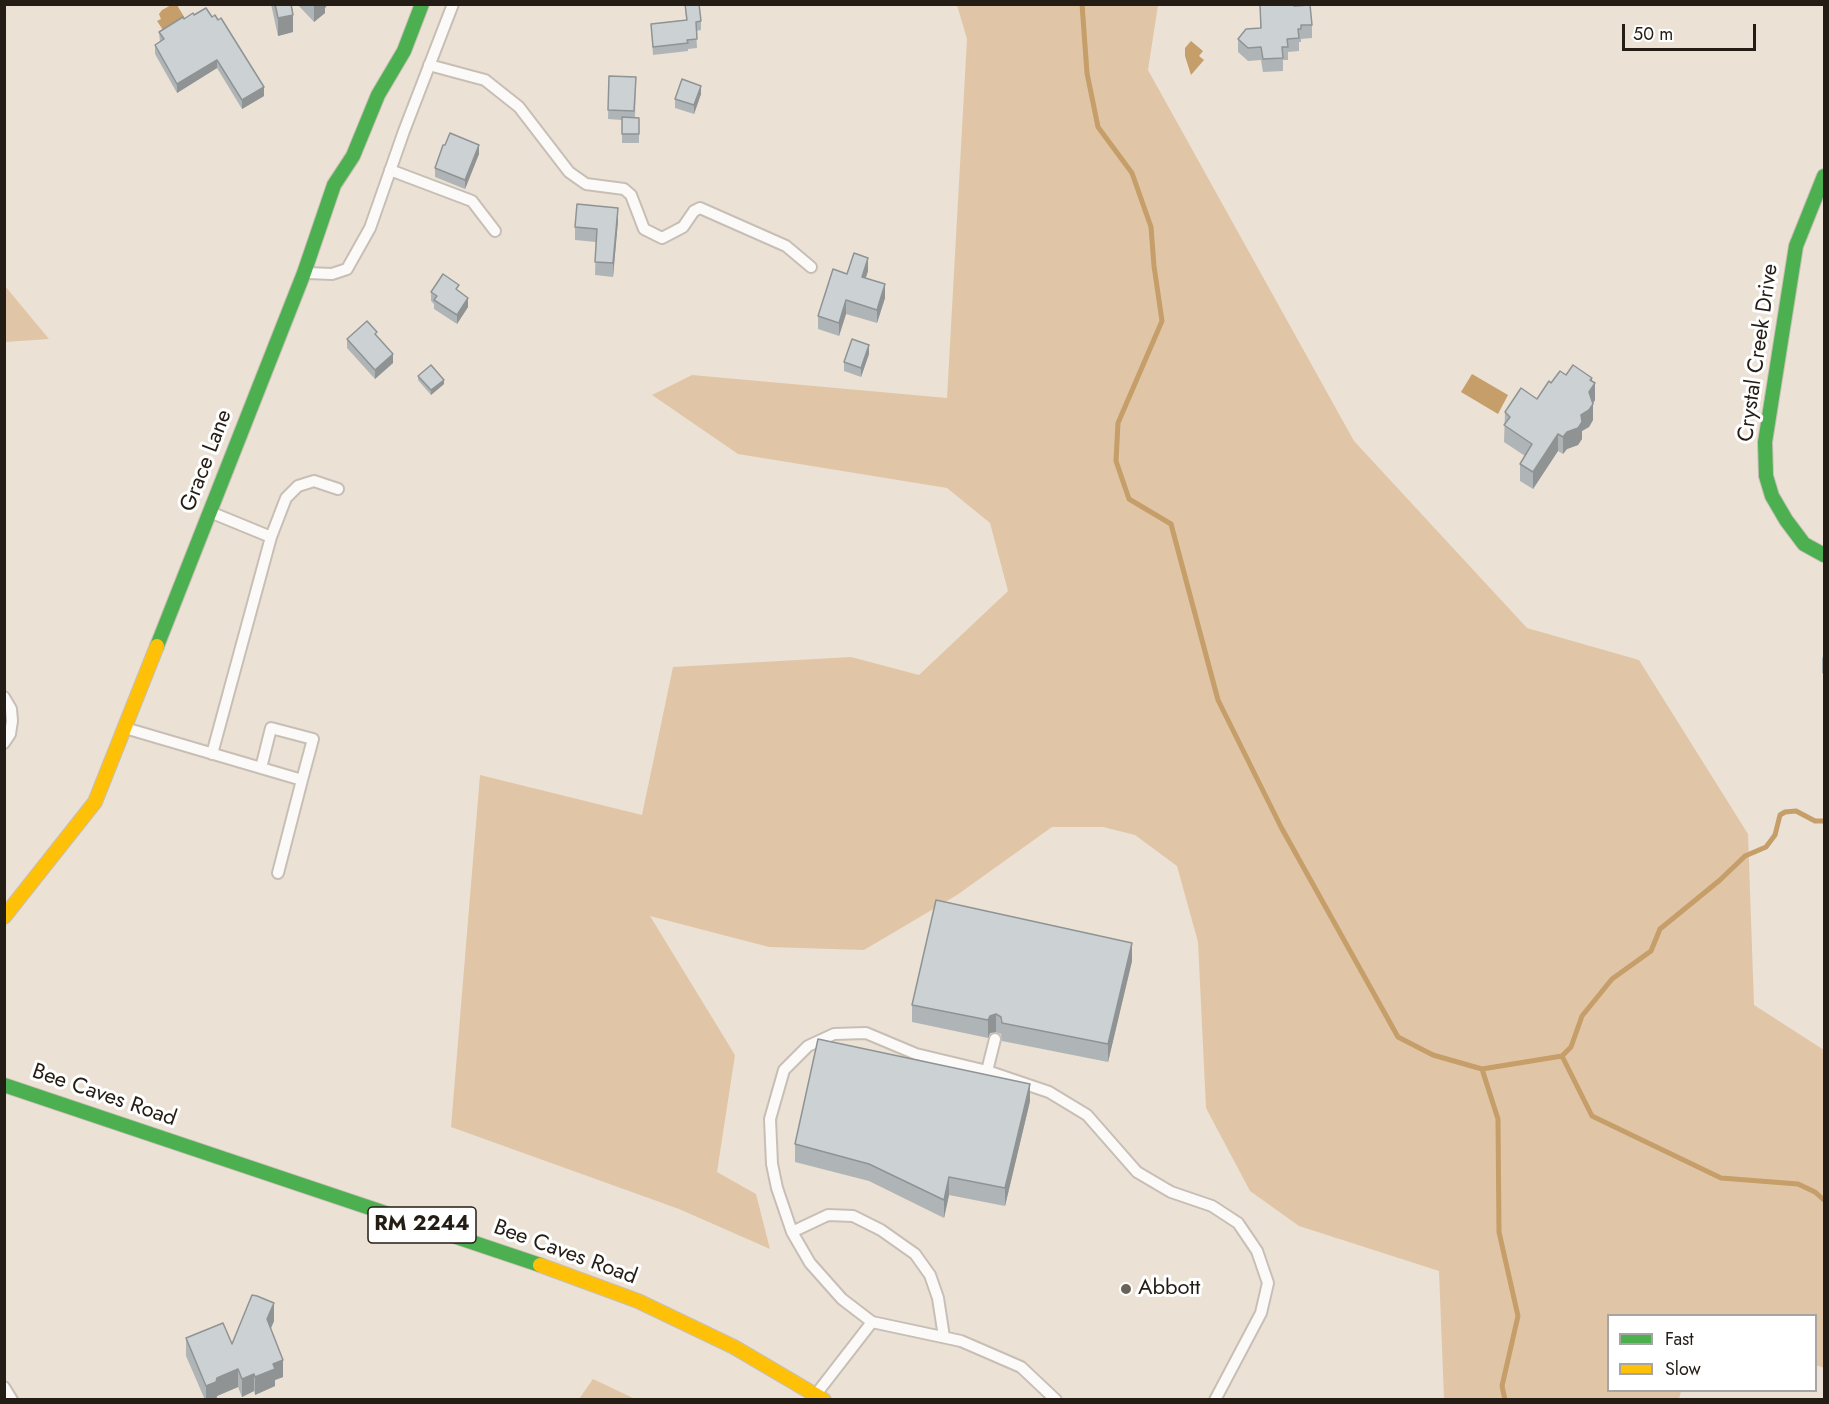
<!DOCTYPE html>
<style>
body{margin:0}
#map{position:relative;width:1829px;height:1404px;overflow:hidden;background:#ece1d5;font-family:Jost,sans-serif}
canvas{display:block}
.frame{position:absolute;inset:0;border:6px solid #241d15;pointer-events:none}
.legend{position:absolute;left:1607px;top:1314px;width:210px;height:78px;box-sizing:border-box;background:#fff;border:2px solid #a7a5a1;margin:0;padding:8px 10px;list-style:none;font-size:18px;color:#241d15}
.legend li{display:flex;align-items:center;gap:12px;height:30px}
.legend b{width:30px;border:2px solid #a7a5a1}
.scale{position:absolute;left:1622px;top:24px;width:134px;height:27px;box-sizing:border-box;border:3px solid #241d15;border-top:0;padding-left:8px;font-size:18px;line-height:21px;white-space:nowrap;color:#241d15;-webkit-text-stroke:4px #fff;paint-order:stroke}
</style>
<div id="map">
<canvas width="1829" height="1404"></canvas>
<div class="frame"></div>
<ul class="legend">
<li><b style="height:8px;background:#4caf50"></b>Fast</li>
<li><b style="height:8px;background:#ffc107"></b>Slow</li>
</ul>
<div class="scale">50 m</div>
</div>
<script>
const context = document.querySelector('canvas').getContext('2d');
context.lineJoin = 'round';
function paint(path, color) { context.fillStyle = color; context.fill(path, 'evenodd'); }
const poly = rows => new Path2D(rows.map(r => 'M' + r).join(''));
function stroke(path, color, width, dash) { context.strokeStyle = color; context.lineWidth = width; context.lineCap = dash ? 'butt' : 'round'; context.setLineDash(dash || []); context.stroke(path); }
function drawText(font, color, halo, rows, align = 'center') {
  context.font = font + ' Jost,sans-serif'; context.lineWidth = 6; context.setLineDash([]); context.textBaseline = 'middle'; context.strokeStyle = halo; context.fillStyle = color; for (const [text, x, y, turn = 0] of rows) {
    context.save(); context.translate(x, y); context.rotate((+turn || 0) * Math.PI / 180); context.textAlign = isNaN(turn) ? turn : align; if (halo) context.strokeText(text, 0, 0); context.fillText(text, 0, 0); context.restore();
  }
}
const green = poly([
 [957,5,1158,5,1148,70,1354,441,1527,628,1639,660,1748,834,1754,1005,1824,1050,1824,1368,1816,1365,1816,1316,1608,1316,1608,1390,1681,1391,1679,1399,1444,1399,1439,1271,1299,1226,1250,1191,1206,1108,1198,942,1177,866,1135,835,1103,827,1052,827,957,895,864,950,769,947,650,916,735,1055,717,1172,756,1194,770,1249,679,1209,451,1127,480,775,642,815,673,667,851,657,919,675,1008,591,990,523,947,488,738,454,652,395,692,375,947,398,967,39],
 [4,286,5,286,49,339,5,342],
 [593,1379,635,1399,579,1399]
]);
const water = poly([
 [173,4,177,5,186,20,165,33,157,21,161,19,159,14,162,10],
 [1191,41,1203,51,1199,56,1204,60,1191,75,1185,56,1185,48],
 [1472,374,1508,395,1498,414,1461,392]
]);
const stream = poly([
 [1082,4,1087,73,1098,127,1132,173,1151,227,1154,266,1162,321,1118,423,1116,461,1129,499,1171,524,1218,700,1281,827,1398,1037,1433,1055,1482,1069,1498,1119,1499,1232,1518,1316,1502,1386,1505,1400],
 [1562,1056,1592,1116,1721,1178,1798,1184,1815,1192,1824,1200],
 [1482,1069,1562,1056,1571,1047,1582,1016,1612,979,1651,951,1660,929,1720,880,1745,856,1766,847,1775,835,1780,815,1785,812,1796,811,1815,821,1824,821]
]);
const lane = poly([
 [429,65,485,80,519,107,569,172,586,184,624,189,631,195,644,229,662,238,683,227,694,211,700,208,786,246,811,267],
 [390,170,472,201,495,231],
 [307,273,332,274,347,269,370,228,404,131,453,4],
 [210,512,271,537],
 [4,697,11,709,12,721,10,734,4,743],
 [125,728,302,780,278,873],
 [212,754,271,537,286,498,298,486,314,481,338,489],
 [261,768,271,728,313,739,302,780],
 [987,1071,995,1039],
 [792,1232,828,1215,853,1216,881,1230,915,1254,930,1275,938,1298,944,1337],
 [4,1387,12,1400],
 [817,1393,872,1322],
 [1056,1400,1021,1367,961,1341,872,1322,842,1299,810,1263,792,1232,777,1188,772,1164,770,1119,784,1070,808,1046,834,1034,866,1033,916,1054,987,1071,1049,1092,1087,1115,1137,1172,1171,1192,1212,1206,1238,1223,1257,1251,1268,1283,1261,1313,1215,1400]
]);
const fast = poly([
 [1824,176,1796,246,1765,442,1766,476,1772,496,1786,520,1804,544,1824,555],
 [157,646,304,273,334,185,353,156,378,95,404,51,422,4],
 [4,1085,540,1265]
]);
const slow = poly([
 [4,917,95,802,157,646],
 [540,1265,638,1301,734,1347,824,1400]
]);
const wall = poly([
 [271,4,291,4,293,32,278,36],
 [297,4,328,4,325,8,325,13,314,22],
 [685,4,701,21,701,30,696,31,697,48,688,49,688,51,653,55,651,24,686,20],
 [1260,5,1294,6,1312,25,1312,38,1301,39,1301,42,1299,42,1299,51,1288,52,1288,60,1283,60,1283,71,1263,72,1261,60,1248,61,1238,52,1238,39,1260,28],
 [183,17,264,96,242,109,217,68,177,93,155,54,155,45,160,42,159,32],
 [609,76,636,77,635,117,639,118,639,143,622,143,622,120,608,119],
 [701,94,694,114,675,108,675,99],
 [445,145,479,154,465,189,435,177,435,168],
 [618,221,613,277,595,275,596,242,575,240,575,227],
 [868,271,865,278,885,298,877,323,846,314,839,336,818,329,818,316,847,274],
 [431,292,459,292,468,307,457,324,434,309,434,304,431,301],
 [377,336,393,363,375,379,347,348,347,339],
 [869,354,861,377,844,371,844,362],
 [418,376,444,384,431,395,418,380],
 [1592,381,1595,400,1593,404,1593,420,1589,427,1582,431,1582,439,1578,445,1567,449,1563,454,1558,451,1533,489,1520,481,1520,464,1525,456,1504,442,1505,412,1537,399,1551,383],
 [1824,653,1824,674,1822,673,1822,659],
 [1132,961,1108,1062,1002,1041,1001,1034,996,1032,990,1033,988,1038,912,1022,912,1005],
 [1030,1101,1005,1206,949,1195,944,1218,869,1181,795,1162,795,1144],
 [274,1321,271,1328,283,1377,275,1380,275,1386,255,1395,254,1391,242,1397,238,1387,217,1396,216,1400,205,1400,186,1356,186,1338,232,1344]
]);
const shadedWall = poly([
 [314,4,328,4,325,8,325,13,314,22],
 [293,15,293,32,278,36,278,18],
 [217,60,217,68,177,93,177,84],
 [701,86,701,94,694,114,694,105],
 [264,87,264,96,242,109,242,100],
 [479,145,479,154,465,189,465,180],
 [618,208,618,221,613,277,613,263],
 [868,258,868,271,862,290,862,277],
 [885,284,885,298,877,323,877,310],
 [468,298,468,307,457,324,457,315],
 [846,300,846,314,839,336,839,323],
 [869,345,869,354,861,377,861,368],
 [393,354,393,363,375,379,375,370],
 [1592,378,1592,388,1595,383,1595,400,1589,409,1590,380],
 [444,380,444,384,431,395,431,390],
 [1593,404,1593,420,1589,427,1582,431,1582,439,1578,445,1567,449,1563,454,1563,437,1581,415],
 [1558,434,1558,451,1533,489,1533,472],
 [1132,943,1132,961,1108,1062,1108,1044],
 [996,1014,996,1032,990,1033,988,1038,988,1020,990,1016],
 [1030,1084,1030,1101,1005,1206,1005,1188],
 [949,1177,949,1195,944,1218,944,1200],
 [274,1303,274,1321,267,1337,267,1319],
 [283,1360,283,1377,275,1380,275,1386,255,1395,255,1377,273,1364],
 [238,1369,238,1387,217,1396,216,1400,206,1400,206,1386,217,1378],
 [254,1374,254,1391,242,1397,242,1379]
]);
const building = poly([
 [275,4,291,4,293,15,278,18,275,4],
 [685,4,699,4,701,21,696,22,697,39,687,40,688,43,653,47,651,24,687,20,685,4],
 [1294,4,1294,6,1310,5,1312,25,1301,25,1301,29,1298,29,1299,38,1287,39,1288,47,1282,47,1283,58,1263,59,1261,47,1248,48,1238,39,1246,29,1261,28,1260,5,1294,4],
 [206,8,212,17,215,15,218,20,221,18,264,87,242,100,217,60,177,84,155,45,164,39,159,32,183,17,184,19,193,13,194,15,206,8],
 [609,76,636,77,634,111,608,110,609,76],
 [682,79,701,86,694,105,675,99,682,79],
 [622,117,639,118,639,134,622,134,622,117],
 [450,133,479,145,465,180,435,168,443,145,445,145,450,133],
 [577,204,618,208,613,263,595,262,597,229,575,227,577,204],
 [854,253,868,258,862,277,885,284,877,310,846,300,839,323,818,316,833,269,847,274,854,253],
 [443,274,459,285,456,289,468,298,457,315,434,300,437,296,431,292,443,274],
 [367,321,377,332,375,334,393,354,375,370,347,339,367,321],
 [852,339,869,345,861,368,844,362,852,339],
 [431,365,444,380,431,390,418,376,431,365],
 [1573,365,1592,378,1590,380,1595,383,1589,392,1593,404,1589,410,1581,415,1582,422,1578,428,1567,432,1563,437,1558,434,1533,472,1520,464,1532,444,1504,425,1510,417,1505,412,1521,388,1537,399,1549,381,1551,383,1560,371,1566,375,1573,365],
 [936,900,1132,943,1108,1044,1002,1023,1001,1017,996,1014,990,1016,988,1020,912,1005,936,900],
 [818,1039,1030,1084,1005,1188,949,1177,944,1200,869,1164,795,1144,818,1039],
 [252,1295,257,1296,274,1303,267,1319,283,1360,273,1364,275,1369,255,1377,254,1374,242,1379,238,1369,217,1378,216,1382,206,1386,186,1338,223,1323,232,1344,252,1295]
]);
const markers = [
 [1126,1289,6,"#6a6258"]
];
const shields = [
 [422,1225,108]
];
const shieldNames = [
 ["RM 2244",422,1225]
];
const streetNames = [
 ["Crystal Creek Drive",1759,353,-82],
 ["Grace Lane",207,461,-69],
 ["Bee Caves Road",104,1096,19],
 ["Bee Caves Road",565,1253,20]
];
const poiNames = [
 ["Abbott",1138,1289]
];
paint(green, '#e0c6a7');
paint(water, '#c59e69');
stroke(stream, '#c59e69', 5);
stroke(lane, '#c7bfb5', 14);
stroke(fast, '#c7bfb5', 16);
stroke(slow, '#c7bfb5', 16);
stroke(lane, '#fcfaf9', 10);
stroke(fast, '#4caf50', 14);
stroke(slow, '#ffc107', 14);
paint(wall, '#afb5b6');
paint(shadedWall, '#8f9394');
paint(building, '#ccd2d4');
stroke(building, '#8f9394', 1.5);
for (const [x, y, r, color] of markers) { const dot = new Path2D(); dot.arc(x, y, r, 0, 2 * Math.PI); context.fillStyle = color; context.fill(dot); stroke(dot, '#fff', 2); }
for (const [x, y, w] of shields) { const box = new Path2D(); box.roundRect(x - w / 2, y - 18, w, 36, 4.5); context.fillStyle = '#fff'; context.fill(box); stroke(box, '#241d15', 1.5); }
drawText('bold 21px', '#241d15', null, shieldNames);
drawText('22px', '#241d15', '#fff', streetNames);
drawText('22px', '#241d15', '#fff', poiNames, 'left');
</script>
